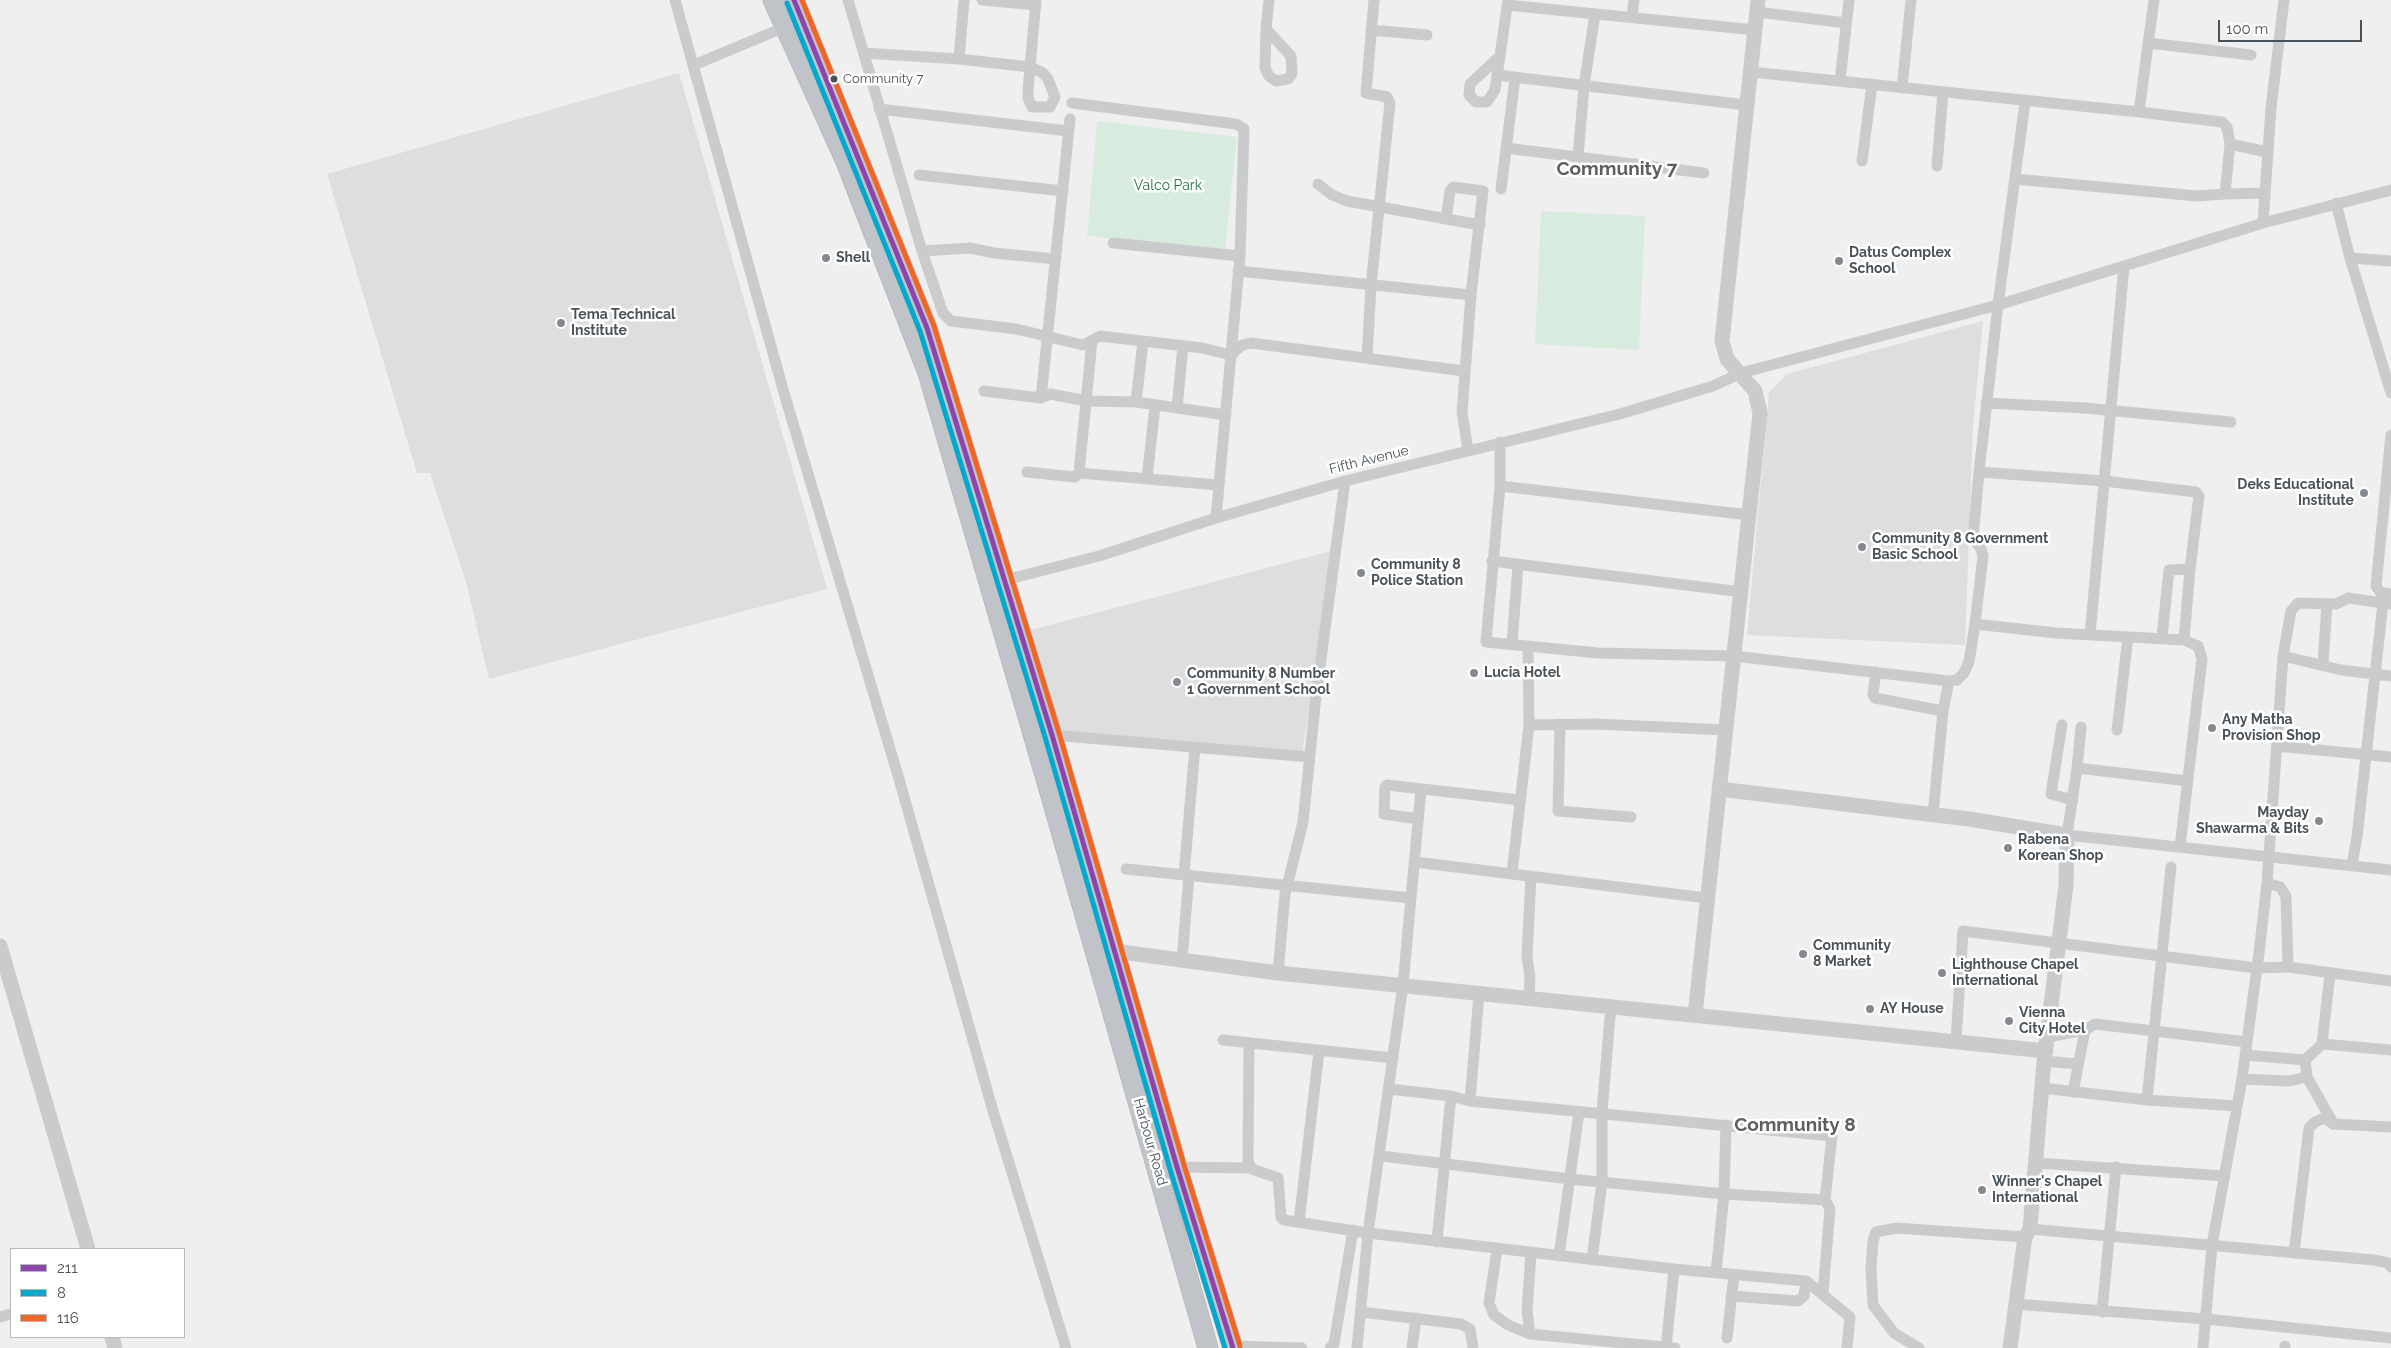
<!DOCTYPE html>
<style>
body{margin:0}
#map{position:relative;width:2391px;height:1348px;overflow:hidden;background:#f0efef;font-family:Raleway,sans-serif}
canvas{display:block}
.legend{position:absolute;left:10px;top:1248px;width:175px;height:90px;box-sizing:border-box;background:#fff;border:1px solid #b6babd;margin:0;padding:6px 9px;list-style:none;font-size:15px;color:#495259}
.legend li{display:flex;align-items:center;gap:10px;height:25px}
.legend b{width:25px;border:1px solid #b6babd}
.scale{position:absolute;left:2218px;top:20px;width:144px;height:22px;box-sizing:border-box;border:2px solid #495259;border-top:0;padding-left:6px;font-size:15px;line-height:18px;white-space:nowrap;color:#495259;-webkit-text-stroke:4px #fff;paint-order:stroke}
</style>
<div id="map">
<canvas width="2391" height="1348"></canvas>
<ul class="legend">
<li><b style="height:6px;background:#8e44ad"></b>211</li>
<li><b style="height:6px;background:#00a9ce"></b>8</li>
<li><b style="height:6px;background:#f26522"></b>116</li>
</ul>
<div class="scale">100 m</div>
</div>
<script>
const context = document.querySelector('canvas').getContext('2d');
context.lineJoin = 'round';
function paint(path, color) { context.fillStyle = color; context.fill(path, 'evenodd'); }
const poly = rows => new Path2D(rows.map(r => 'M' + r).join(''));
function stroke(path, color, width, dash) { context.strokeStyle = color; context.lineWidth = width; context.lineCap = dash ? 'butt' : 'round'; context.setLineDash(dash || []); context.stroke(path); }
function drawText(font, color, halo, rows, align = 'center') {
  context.font = font + ' Raleway,sans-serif'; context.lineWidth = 5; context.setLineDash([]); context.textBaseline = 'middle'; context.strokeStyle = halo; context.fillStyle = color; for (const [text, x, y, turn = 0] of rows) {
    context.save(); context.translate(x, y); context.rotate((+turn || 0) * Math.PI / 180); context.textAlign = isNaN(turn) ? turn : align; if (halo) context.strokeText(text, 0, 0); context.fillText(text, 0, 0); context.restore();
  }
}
const education = poly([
 [679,73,827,589,489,679,466,582,430,473,417,473,327,174],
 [1983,321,1973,427,1965,645,1747,635,1769,392,1787,374],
 [1331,551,1302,756,1058,732,1027,631]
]);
const green = poly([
 [1097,121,1237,137,1225,249,1087,236],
 [1541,211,1645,216,1639,350,1535,344]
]);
const minor = poly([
 [675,0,784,393,899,779,993,1111,1066,1348],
 [848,0,922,251,970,248,994,253,1056,259],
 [982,0,1036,5],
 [1507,5,1755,30],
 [1757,12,1846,23],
 [1632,16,1634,0],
 [1266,29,1291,56,1292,74,1288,79,1276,81,1269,76,1265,68,1266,29,1269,0],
 [1371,30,1427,35],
 [2148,43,2251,55],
 [864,53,959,59,1030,67,1043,73,1048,79,1055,97,1050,107,1032,107,1028,98,1028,91,1030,67,1036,0],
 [1499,57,1470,84,1469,95,1476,102,1487,102,1495,90,1508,0],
 [959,59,964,0],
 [694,65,785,27],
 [1751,72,2139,112,2154,0],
 [1497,75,1746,105],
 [1840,81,1849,0],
 [1902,88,1911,0],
 [1072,103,1236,124,1244,129,1240,256,1216,518],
 [879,109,1068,131],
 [2139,112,2222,122,2227,127,2230,144,2225,194,2264,193],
 [2230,144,2267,152],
 [1506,148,1704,173],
 [1578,157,1584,86,1595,14],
 [1862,161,1872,84],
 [1937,166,1943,92],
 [919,175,1063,191],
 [2015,179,2197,196,2225,194],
 [1318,184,1332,195,1347,201,1480,225],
 [1501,189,1515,78],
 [2336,203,2350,258,2391,393],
 [1446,219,1450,191,1453,187,1483,191,1471,295,1462,412,1468,450],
 [2263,223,2271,108,2284,0],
 [1113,243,1240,256],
 [922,251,943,313,951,321,1016,329,1083,345,1100,336,1202,348,1231,355,1242,345,1251,343,1464,371],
 [2350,258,2391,261],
 [1238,271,1471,295],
 [1367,358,1371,286,1390,103,1387,97,1366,93,1374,0],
 [984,391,1041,398,1050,394,1087,401,1136,402,1226,415],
 [1041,398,1070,119],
 [1136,402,1143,342],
 [1986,403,2085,408,2231,422],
 [1177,408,1183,346],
 [2391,435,2376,586,2380,592,2391,594],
 [1500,442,1500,486,1486,642,1598,653,1734,656,1949,681,1957,680,1964,673,1969,662,1975,624,1983,556,1981,549,1973,538,1979,472,1998,305,2025,102],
 [1027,472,1075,477,1079,473,1218,485],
 [1979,472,2104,481,2196,492,2199,496,2190,569],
 [1079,473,1092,341],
 [1147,478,1155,406],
 [1500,486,1749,515],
 [1492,561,1742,592],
 [1005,580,1099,556,1216,518,1345,481,1620,414,1713,386,1741,373,1998,305,2263,223,2391,190],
 [1975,624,2056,633,2184,640,2198,646,2202,659,2180,847],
 [2090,635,2124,266],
 [2162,638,2169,570,2190,569,2184,640],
 [1512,644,1518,565],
 [2283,656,2341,670,2391,676],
 [2323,664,2327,604],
 [1876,672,1873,694,1875,698,1943,711],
 [1560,724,1558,811,1631,817],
 [1529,725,1597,724,1726,730],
 [2062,725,2051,794,2073,800],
 [2081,727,2077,768,2067,835,2391,870],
 [2117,730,2128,637],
 [1052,735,1310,757],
 [2277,746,2391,757],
 [2077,768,2188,781],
 [1421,789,1403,985,1368,1233,1674,1269,1666,1348],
 [1933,815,1943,711,1949,681],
 [1418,819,1384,814,1385,787,1387,785,1520,800],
 [1415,862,1707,898],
 [2352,864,2357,837,2383,603],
 [1126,869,1411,898],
 [1512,873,1529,725,1528,647],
 [1184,875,1195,747],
 [2267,883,2280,887,2286,896,2288,967],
 [1182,960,1189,875],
 [1278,973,1285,894,1303,822,1316,696,1345,481],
 [1529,998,1530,977,1527,957,1531,876],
 [2048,1037,2085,1030,2095,1024,2247,1042],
 [1223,1040,1393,1058],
 [1956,1041,1963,931,2256,968,2288,967,2391,981],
 [1249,1043,1248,1162,1252,1169,1278,1178,1281,1217,1284,1220,1368,1233,1357,1348],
 [2322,1044,2330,974],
 [2245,1055,2305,1060,2322,1044,2391,1050],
 [2044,1061,2078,1064],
 [2307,1077,2333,1123],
 [2242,1079,2289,1081,2307,1077,2305,1060],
 [2042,1088,2147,1100,2237,1106],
 [1389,1089,1451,1096,1470,1101,1832,1136,1825,1200,1830,1209,1823,1293],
 [2073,1092,2085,1030],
 [2147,1100,2171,867],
 [1470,1101,1479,994],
 [1381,1156,1570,1179,1724,1194,1825,1200],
 [2037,1163,2225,1176],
 [1177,1167,1251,1168],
 [1299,1222,1319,1051],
 [2030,1229,2374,1260,2388,1263,2391,1267],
 [1437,1242,1451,1096],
 [1497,1249,1489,1303,1494,1315,1508,1325,1530,1334,1527,1311,1531,1253],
 [2294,1253,2309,1128,2315,1122,2324,1118,2333,1124,2391,1127],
 [1559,1256,1579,1112],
 [1592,1260,1602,1182,1602,1112,1611,1005],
 [1674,1269,1806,1281,1850,1317,1847,1348],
 [1716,1273,1724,1194,1726,1125],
 [1731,1296,1798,1301,1804,1296,1806,1281],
 [2015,1304,2206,1319,2391,1338],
 [1361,1312,1461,1324,1470,1329,1473,1348],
 [2102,1312,2116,1167],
 [0,1317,11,1314],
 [1530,1334,1675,1348],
 [1727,1338,1734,1275],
 [1232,1346,1302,1348],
 [1330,1348,1334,1344,1353,1230],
 [1412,1348,1416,1318],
 [1919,1348,1894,1333,1873,1305,1871,1268,1873,1241,1876,1232,1896,1228,2025,1237],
 [2203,1348,2212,1245,2242,1079,2259,953,2267,883,2283,656,2291,611,2298,603,2336,604,2348,598,2391,604],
 [2285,1348,2285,1346]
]);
const tertiary = poly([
 [1719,789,1969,819,2067,835,2066,885,2044,1061,2030,1229,2025,1237,2010,1348],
 [0,946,88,1249],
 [1114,951,1278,973,2046,1051],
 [1695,1015,1760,413,1755,391,1727,359,1722,341,1758,0],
 [112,1337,115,1348]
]);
const trunk = poly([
 [773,0,846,162,928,373,1049,789,1208,1348],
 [794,0,927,328,1052,735,1177,1167,1233,1348]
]);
const bus1 = poly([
 [794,0,927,328,1052,735,1177,1167,1233,1348]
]);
const bus2 = poly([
 [787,3,920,331,1045,737,1170,1169,1225,1348]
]);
const bus3 = poly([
 [802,0,934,326,1059,733,1184,1165,1240,1346]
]);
const markers = [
 [834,79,4.5,"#495259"],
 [826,258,5,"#83898e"],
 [1839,261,5,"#83898e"],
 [561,323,5,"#83898e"],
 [2364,493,5,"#83898e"],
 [1862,547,5,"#83898e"],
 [1361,573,5,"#83898e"],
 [1474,673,5,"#83898e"],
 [1177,682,5,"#83898e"],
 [2212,728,5,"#83898e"],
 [2319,821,5,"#83898e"],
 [2008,848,5,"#83898e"],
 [1803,954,5,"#83898e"],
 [1942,973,5,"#83898e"],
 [1870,1009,5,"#83898e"],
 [2009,1021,5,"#83898e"],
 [1982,1190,5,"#83898e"]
];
const busNames = [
 ["Community 7",843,79]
];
const parkNames = [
 ["Valco Park",1168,186]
];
const poiNames = [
 ["Datus Complex",1849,253],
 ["School",1849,269],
 ["Shell",836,258],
 ["Tema Technical",571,315],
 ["Institute",571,331],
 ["Deks Educational",2354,485,"right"],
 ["Institute",2354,501,"right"],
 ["Community 8 Government",1872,539],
 ["Basic School",1872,555],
 ["Community 8",1371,565],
 ["Police Station",1371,581],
 ["Lucia Hotel",1484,673],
 ["Community 8 Number",1187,674],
 ["1 Government School",1187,690],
 ["Any Matha",2222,720],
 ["Provision Shop",2222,736],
 ["Mayday",2309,813,"right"],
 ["Shawarma & Bits",2309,829,"right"],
 ["Rabena",2018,840],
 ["Korean Shop",2018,856],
 ["Community",1813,946],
 ["8 Market",1813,962],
 ["Lighthouse Chapel",1952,965],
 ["International",1952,981],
 ["AY House",1880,1009],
 ["Vienna",2019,1013],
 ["City Hotel",2019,1029],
 ["Winner's Chapel",1992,1182],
 ["International",1992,1198]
];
const streetNames = [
 ["Fifth Avenue",1369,460,-14],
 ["Harbour Road",1150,1142,74]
];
const districtNames = [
 ["Community 7",1617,169],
 ["Community 8",1795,1125]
];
paint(education, '#dedede');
paint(green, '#d7ecde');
stroke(trunk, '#b5b9be', 21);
stroke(minor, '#cacbcd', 11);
stroke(tertiary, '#cacbcd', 15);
stroke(trunk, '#c0c4c8', 19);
stroke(bus1, '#8e44ad', 5);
stroke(bus2, '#00a9ce', 5);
stroke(bus3, '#f26522', 5);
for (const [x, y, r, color] of markers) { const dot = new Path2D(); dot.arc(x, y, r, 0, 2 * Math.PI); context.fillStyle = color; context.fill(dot); stroke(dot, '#fff', 2); }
drawText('13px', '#495259', '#fff', busNames, 'left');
drawText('14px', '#227248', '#fff', parkNames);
drawText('bold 14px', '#495259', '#fff', poiNames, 'left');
drawText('14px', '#495259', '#fff', streetNames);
drawText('bold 19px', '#5c5f62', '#fff', districtNames);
</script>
